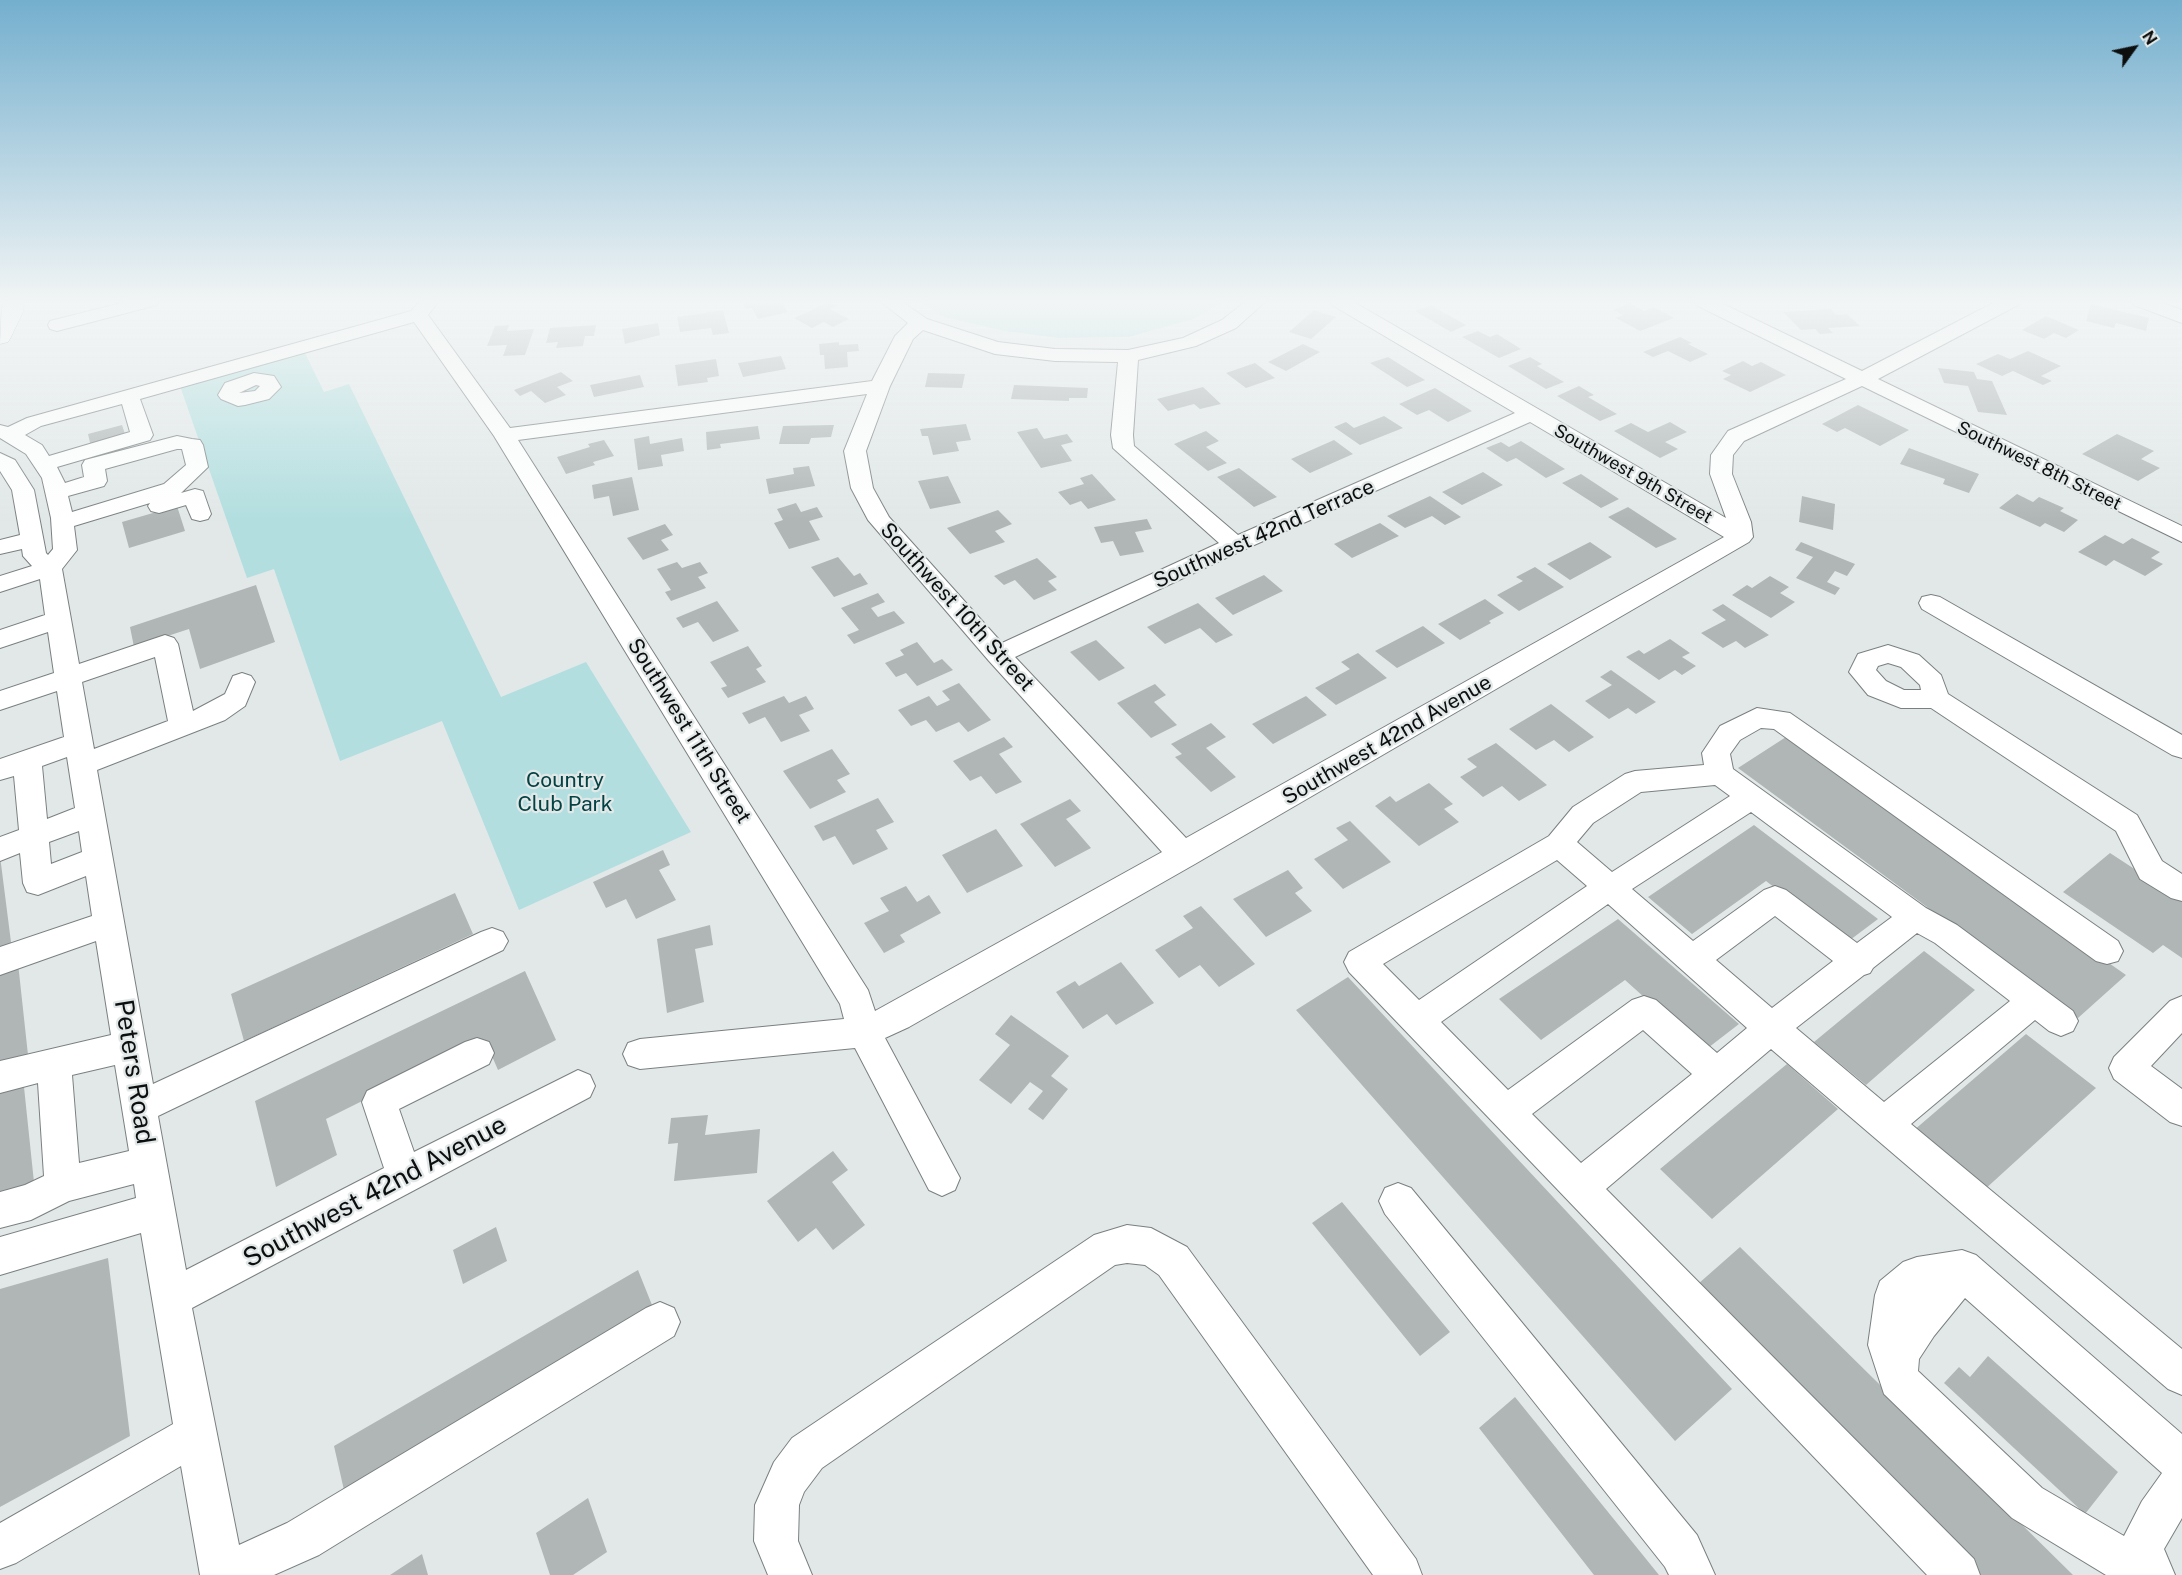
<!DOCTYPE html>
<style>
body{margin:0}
#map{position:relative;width:2182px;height:1575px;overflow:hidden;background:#e2e8e8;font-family:"Public Sans",sans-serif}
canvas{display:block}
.north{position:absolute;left:2104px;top:18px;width:60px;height:60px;-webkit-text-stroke:4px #e2e8e8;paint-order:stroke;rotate:57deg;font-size:16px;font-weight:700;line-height:24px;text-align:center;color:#0d0f0f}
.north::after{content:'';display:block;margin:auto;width:21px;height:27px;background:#0d0f0f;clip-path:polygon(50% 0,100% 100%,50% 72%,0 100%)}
</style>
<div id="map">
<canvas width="2182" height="1575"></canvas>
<div class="north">N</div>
</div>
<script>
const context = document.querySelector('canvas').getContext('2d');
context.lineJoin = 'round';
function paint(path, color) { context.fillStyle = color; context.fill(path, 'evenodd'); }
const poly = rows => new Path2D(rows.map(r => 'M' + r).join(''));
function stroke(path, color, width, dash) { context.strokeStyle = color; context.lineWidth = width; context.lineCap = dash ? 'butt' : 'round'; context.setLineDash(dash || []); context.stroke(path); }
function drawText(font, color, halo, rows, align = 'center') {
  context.font = font + ' "Public Sans",sans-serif'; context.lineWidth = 4.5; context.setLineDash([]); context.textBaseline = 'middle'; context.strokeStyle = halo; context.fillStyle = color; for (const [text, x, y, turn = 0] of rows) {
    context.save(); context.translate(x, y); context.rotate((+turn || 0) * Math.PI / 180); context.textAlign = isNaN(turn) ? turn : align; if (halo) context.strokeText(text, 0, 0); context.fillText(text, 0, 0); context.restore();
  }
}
const green = poly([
 [918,301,1224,301,1194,319,1129,337,1058,338,1004,331,944,317],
 [304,351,324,392,349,384,501,697,586,662,691,832,519,910,442,721,340,761,274,569,247,578,180,386]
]);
const building = poly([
 [757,301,781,301,788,312,758,319,752,308,746,309,743,304],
 [829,302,837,306,830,309,849,319,833,327,824,322,812,328,794,318],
 [1630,303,1644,311,1654,307,1674,318,1640,331,1616,318,1623,315,1613,310],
 [2091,304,2149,318,2146,331,2116,323,2114,328,2086,321],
 [1431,305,1466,325,1451,332,1415,311],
 [1831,309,1836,315,1847,314,1860,326,1828,328,1833,333,1820,334,1815,329,1801,330,1783,312],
 [723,310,729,333,713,335,711,328,680,332,677,317],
 [1314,310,1336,317,1311,339,1289,332],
 [2046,316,2079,330,2066,338,2054,333,2044,339,2022,330],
 [658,323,660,335,625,344,622,329],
 [509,325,507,331,534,329,525,355,503,356,507,345,487,346,495,326],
 [596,325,594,336,585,336,583,346,556,348,558,342,546,343,550,328],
 [1478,331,1490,337,1497,334,1521,349,1499,358,1462,337],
 [1680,337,1692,343,1688,344,1708,354,1690,362,1668,351,1653,357,1643,352],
 [839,342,839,345,858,344,859,351,847,352,848,367,825,369,824,355,820,355,819,344],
 [1303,344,1320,352,1286,371,1268,362],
 [2028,351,2061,366,2041,376,2052,381,2043,385,2013,371,2002,376,1976,364,1998,354,2010,359],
 [781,356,786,369,743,377,738,363],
 [1388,357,1425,380,1407,387,1370,363],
 [1530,357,1542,364,1537,366,1564,382,1546,389,1508,366],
 [716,359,719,376,707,378,708,382,678,386,675,365],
 [1743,361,1752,366,1761,362,1786,375,1750,392,1723,379,1731,375,1722,371],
 [1255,363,1275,378,1246,388,1226,373],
 [1938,368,1974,372,1977,379,1992,381,2007,415,1978,412,1968,386,1944,383],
 [561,372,573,381,557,387,566,395,545,403,531,391,520,396,514,390],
 [928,373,965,374,962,388,925,387],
 [640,375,644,387,594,397,590,385],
 [1014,385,1088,388,1087,398,1069,398,1069,401,1011,399],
 [1579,386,1594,395,1588,397,1617,414,1600,421,1557,396],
 [1203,387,1221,404,1200,409,1194,404,1168,411,1157,399],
 [1435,388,1472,411,1448,422,1429,410,1417,415,1399,404],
 [1858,405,1909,430,1880,446,1845,428,1837,432,1822,424],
 [1384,416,1403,428,1360,445,1334,427,1346,422,1354,428],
 [1670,422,1687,432,1665,442,1678,449,1660,458,1614,431,1631,423,1648,432],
 [966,424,971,440,956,442,959,451,933,455,928,436,922,436,920,429],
 [122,425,126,437,91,447,88,434],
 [834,425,831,437,811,438,809,444,779,444,783,426],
 [758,426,760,439,720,444,721,448,707,450,706,432],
 [1037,428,1044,439,1067,434,1073,442,1061,445,1072,461,1041,468,1017,432],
 [1206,431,1219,441,1206,447,1227,463,1208,471,1174,444],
 [2117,434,2154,451,2141,459,2160,468,2138,481,2082,454],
 [649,436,650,444,682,438,684,451,661,455,663,466,638,470,634,439],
 [604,440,614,456,593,462,595,465,566,474,557,457,590,447,588,444],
 [1334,440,1353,454,1310,473,1291,459],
 [1521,441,1565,469,1546,478,1516,458,1507,462,1486,448,1501,442,1509,447],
 [1909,448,1979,474,1969,493,1943,484,1945,479,1900,464],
 [809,466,815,486,769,494,766,479,794,474,793,468],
 [1239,468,1277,497,1254,507,1217,477],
 [1483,472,1503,485,1462,505,1442,492],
 [1092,474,1116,500,1088,509,1081,501,1070,505,1058,492,1084,484,1080,478],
 [1581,474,1619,499,1601,508,1562,483],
 [948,476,961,503,930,509,918,481],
 [632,477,639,510,613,516,609,496,594,499,592,485],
 [2017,494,2033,502,2039,497,2064,508,2060,511,2078,520,2064,532,2045,523,2040,527,1999,508],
 [1430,496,1461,517,1445,525,1432,516,1405,528,1387,516],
 [1802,496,1835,504,1833,530,1799,522],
 [796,503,801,512,817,507,823,517,809,521,820,540,789,549,774,523,783,520,777,509],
 [177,506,185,531,129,548,122,522],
 [1628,507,1677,539,1656,548,1608,517],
 [998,510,1012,524,995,531,1005,542,970,554,947,528],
 [1147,519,1152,529,1135,532,1144,552,1120,556,1113,541,1101,543,1094,527],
 [1380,523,1399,536,1352,558,1334,544],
 [665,524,673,535,661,540,669,550,643,560,627,538],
 [2105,535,2123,544,2132,538,2160,552,2151,558,2163,564,2145,576,2114,560,2106,566,2078,552],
 [1590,542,1612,557,1570,580,1547,564],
 [1801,542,1855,564,1847,576,1835,571,1827,582,1840,588,1835,595,1796,578,1813,557,1795,550],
 [838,557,854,576,860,573,868,584,834,597,811,567],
 [1037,558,1057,577,1048,581,1057,590,1034,600,1015,580,1004,585,994,576],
 [677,562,682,568,700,562,708,573,698,577,706,588,671,601,665,592,671,590,657,569],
 [1535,567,1564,587,1519,611,1497,595,1523,581,1516,577],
 [1264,575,1283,591,1233,615,1215,598],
 [1770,576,1789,587,1780,593,1795,602,1771,618,1732,595,1747,585,1752,588],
 [256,585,275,642,200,669,189,629,134,647,130,627],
 [878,593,885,602,871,608,878,617,894,611,905,623,854,644,847,635,859,630,841,608],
 [1485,599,1504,613,1489,621,1491,623,1460,640,1438,624],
 [717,601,739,631,713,642,698,622,683,628,676,618],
 [1198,603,1233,635,1216,643,1200,628,1165,644,1147,627],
 [1723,604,1769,635,1745,648,1736,641,1723,648,1701,633,1726,620,1712,610],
 [1423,626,1445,643,1397,668,1375,651],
 [1670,639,1690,653,1682,657,1696,666,1682,675,1675,670,1659,680,1626,657,1639,650,1644,654],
 [1096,640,1125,668,1099,681,1070,652],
 [917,642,934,663,942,659,953,670,917,686,906,673,896,677,885,663,904,655,900,650],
 [748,646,762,666,756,669,766,682,728,698,721,688,727,686,710,662],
 [1358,653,1387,678,1336,705,1315,688,1350,669,1341,662],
 [1611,670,1656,702,1636,714,1628,708,1609,719,1585,701,1612,685,1600,677],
 [959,683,991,720,968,732,959,722,936,732,926,720,911,726,898,710,929,696,937,706,950,700,942,691],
 [1155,684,1166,695,1154,702,1177,725,1151,738,1117,703],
 [784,696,789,703,806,696,814,709,799,715,810,731,781,742,765,717,749,724,742,713],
 [1306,696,1327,715,1273,744,1252,724],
 [1551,704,1594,737,1569,752,1554,740,1536,750,1509,729],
 [1211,723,1226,737,1206,748,1236,777,1211,792,1175,757,1182,754,1171,744],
 [1004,737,1013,747,999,754,1022,782,996,794,981,776,970,781,953,761],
 [1786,737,2126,975,2078,1018,1738,768],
 [1496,743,1547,785,1519,801,1502,786,1483,797,1460,777,1477,767,1467,759],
 [832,749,850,774,837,780,846,792,810,809,783,771],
 [1429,783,1453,804,1444,809,1459,822,1419,846,1375,806,1390,796,1396,802],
 [878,798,894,822,876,830,888,849,853,865,835,836,823,841,814,826],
 [1070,799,1081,811,1066,819,1091,848,1055,867,1020,824],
 [1350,821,1391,862,1343,889,1314,859,1348,840,1336,828],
 [1754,825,1878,919,1846,943,1766,881,1692,934,1648,897],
 [996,829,1023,866,967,893,942,855],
 [663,850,670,865,659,870,676,900,636,919,626,899,606,908,593,882],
 [2110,853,2182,900,2182,958,2163,945,2153,953,2063,892],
 [0,856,12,950,0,953],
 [1288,870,1303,888,1295,893,1312,911,1266,937,1233,899],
 [906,886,917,902,929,895,941,913,900,935,905,942,884,953,864,923,889,911,880,898],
 [455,893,473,934,244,1041,231,994],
 [1201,906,1255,964,1219,987,1200,965,1179,978,1155,950,1193,928,1183,916],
 [1618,919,1739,1024,1704,1051,1625,980,1541,1040,1499,999],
 [710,925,713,945,695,949,704,1002,667,1013,657,939],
 [1924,951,1975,990,1866,1085,1814,1042],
 [1121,962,1154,1003,1116,1025,1107,1014,1083,1029,1056,992,1075,981,1079,986],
 [18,963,28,1055,0,1062,0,967],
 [525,971,556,1040,498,1070,485,1040,326,1119,337,1155,276,1187,255,1101],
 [1348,977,1732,1389,1675,1441,1296,1010],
 [1011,1015,1069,1056,1051,1076,1068,1089,1043,1120,1028,1109,1043,1091,1030,1082,1011,1104,979,1080,1010,1045,995,1034],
 [2026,1034,2096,1088,1983,1191,1913,1131],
 [1787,1064,1838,1109,1712,1219,1660,1169],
 [24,1087,35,1192,0,1202,0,1093],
 [708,1115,705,1135,760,1129,757,1173,674,1181,678,1143,668,1144,671,1118],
 [833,1151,848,1170,832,1182,865,1225,833,1250,816,1228,798,1242,767,1201],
 [1342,1202,1450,1332,1420,1356,1312,1223],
 [496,1227,507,1261,463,1284,453,1250],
 [1740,1247,2073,1575,1981,1575,1698,1284],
 [108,1258,130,1436,0,1507,0,1289],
 [638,1270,656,1315,346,1499,334,1446],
 [1988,1356,2118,1472,2085,1514,1944,1383,1959,1367,1970,1377],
 [1515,1397,1659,1575,1594,1575,1479,1428],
 [588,1498,607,1552,573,1575,550,1575,536,1533],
 [422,1554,428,1575,390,1575]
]);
const minor = poly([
 [129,301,159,301,157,305,57,331,50,329,48,325,50,321,129,301],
 [420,301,439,301,428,315,510,428,872,381,895,336,908,323,880,301,901,301,927,319,998,342,1055,349,1128,350,1183,338,1222,320,1246,301,1266,301,1236,328,1196,346,1138,360,1133,435,1134,446,1238,535,1515,413,1332,305,1330,301,1352,301,1726,518,1710,474,1711,455,1728,431,1846,379,1696,305,1694,301,1717,301,1862,371,1997,301,2020,301,2018,305,1878,379,2182,526,2182,542,1862,386,1744,441,1733,455,1732,474,1751,522,1753,537,1749,542,1195,864,909,1027,885,1038,960,1178,955,1190,942,1196,929,1190,855,1048,640,1069,628,1065,623,1054,628,1043,640,1039,844,1019,840,1004,494,436,414,322,140,399,153,435,150,440,57,467,65,483,84,477,82,465,85,460,177,436,192,439,200,440,203,445,208,467,181,493,195,489,203,491,211,514,208,519,200,521,192,519,186,505,159,513,151,511,148,506,150,503,74,526,77,550,62,569,79,664,165,635,174,638,178,644,193,711,225,694,233,676,242,673,251,676,255,682,245,706,225,720,97,770,153,1084,481,932,492,928,503,932,508,941,503,950,158,1116,186,1270,384,1168,362,1102,367,1091,465,1042,477,1038,489,1042,494,1053,489,1064,399,1109,414,1152,578,1070,590,1075,595,1086,590,1097,192,1308,239,1545,287,1523,646,1308,660,1302,674,1308,680,1322,674,1336,319,1555,274,1575,200,1575,181,1466,16,1563,0,1569,0,1523,173,1424,141,1233,0,1275,0,1237,136,1198,134,1184,69,1201,31,1220,0,1228,0,1192,25,1185,44,1176,38,1083,0,1093,0,1061,111,1035,96,941,0,975,0,947,92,916,86,876,38,895,27,892,23,883,20,853,0,861,0,837,19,830,14,776,0,780,0,759,64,737,57,691,0,710,0,691,54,673,48,632,0,648,0,630,45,615,40,579,0,592,0,576,32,566,23,556,22,549,0,554,0,540,20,535,12,490,0,471,0,453,15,460,34,490,46,553,48,555,53,549,51,518,42,478,26,454,0,438,0,425,8,427,27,418,411,311,420,301],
 [923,330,995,354,1055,361,1118,362,1111,435,1113,448,1219,543,1002,643,889,517,873,488,866,451,890,386,913,339,923,330],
 [867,394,844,451,851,488,868,520,989,661,1162,852,875,1011,868,990,518,440,867,394],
 [122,404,130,432,49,456,42,445,25,435,41,426,122,404],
 [1530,422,1724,537,1186,838,1015,657,1243,550,1530,422],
 [177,449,182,449,186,465,164,484,72,512,68,496,104,486,107,481,105,469,177,449],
 [155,657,168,721,94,749,82,682,155,657],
 [67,757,75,808,47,819,42,766,67,757],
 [79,831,82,852,51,864,49,842,79,831],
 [115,1065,129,1151,79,1163,72,1075,115,1065],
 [2132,301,2157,301,2182,310,2182,323,2134,305,2132,301],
 [254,373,274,376,281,387,269,399,245,405,238,406,221,399,218,395,225,383,254,373],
 [256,385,260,386,255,391,239,393,256,385],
 [1931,595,1940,597,2182,735,2182,758,2172,755,1922,609,1919,603,1922,597,1931,595],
 [1888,645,1919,655,1941,675,1948,694,2137,815,2162,861,2182,874,2182,901,2171,898,2140,879,2116,831,1931,708,1901,708,1868,695,1849,672,1858,654,1888,645],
 [1888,663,1901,667,1920,685,1921,690,1904,690,1886,681,1876,670,1878,666,1888,663],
 [1757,708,1790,713,2118,941,2123,951,2118,961,2107,964,2096,961,1774,729,1761,728,1740,740,1730,754,1733,769,1926,908,1957,925,2073,1011,2078,1021,2073,1031,2061,1036,2049,1031,2035,1020,1911,1124,2182,1349,2182,1395,2168,1389,1771,1049,1606,1189,1974,1559,1980,1575,1927,1575,1349,972,1344,962,1349,952,1549,836,1573,807,1625,774,1635,771,1704,765,1702,753,1720,726,1757,708],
 [1715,785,1730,796,1612,872,1577,842,1593,823,1641,792,1715,785],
 [1751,812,1892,917,1857,943,1786,890,1775,886,1764,890,1693,941,1632,889,1751,812],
 [1557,860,1587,886,1419,1000,1383,964,1557,860],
 [1608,904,1747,1028,1717,1053,1656,1000,1644,996,1632,1000,1508,1090,1441,1022,1608,904],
 [1775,916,1833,961,1772,1008,1716,960,1775,916],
 [1917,933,1935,943,2010,1001,1884,1102,1796,1028,1864,975,1870,973,1873,968,1917,933],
 [1643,1030,1692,1074,1581,1163,1532,1114,1643,1030],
 [2182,996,2182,1033,2151,1066,2182,1089,2182,1126,2170,1122,2114,1079,2109,1068,2114,1057,2170,1001,2182,996],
 [1398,1183,1411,1188,1697,1535,1715,1575,1669,1575,1665,1567,1385,1214,1379,1201,1385,1188,1398,1183],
 [1127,1225,1151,1228,1187,1247,1416,1559,1422,1575,1373,1575,1159,1275,1145,1265,1127,1263,1115,1265,822,1468,804,1492,799,1505,798,1541,812,1575,768,1575,754,1541,755,1505,774,1462,792,1438,1094,1235,1127,1225],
 [1962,1250,1976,1255,2182,1434,2182,1518,2164,1549,2175,1575,2106,1575,2012,1518,1884,1394,1868,1345,1875,1295,1880,1281,1903,1262,1917,1257,1962,1250],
 [1965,1298,2162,1473,2142,1501,2124,1536,2042,1488,1918,1371,1919,1359,1934,1336,1965,1298]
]);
const major = poly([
 [2,301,24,301,23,312,11,337,8,342,0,344,2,301]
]);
const farStreetnames = [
 ["Southwest 8th Street",2039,466,26],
 ["Southwest 9th Street",1633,474,30]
];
const streetNames = [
 ["Southwest 42nd Terrace",1264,534,-24],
 ["Southwest 10th Street",957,607,48],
 ["Southwest 11th Street",689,731,58],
 ["Southwest 42nd Avenue",1387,740,-30]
];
const parkNames = [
 ["Country",565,781],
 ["Club Park",565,805]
];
const nearStreetnames = [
 ["Peters Road",134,1072,81],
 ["Southwest 42nd Avenue",375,1192,-28]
];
paint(green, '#b2dedf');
paint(building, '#b0b6b6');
stroke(minor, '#7a8080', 2);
stroke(major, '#7a8080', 1);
paint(minor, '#fff');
paint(major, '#fff');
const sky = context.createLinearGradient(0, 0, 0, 521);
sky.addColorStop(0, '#74afce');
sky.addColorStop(0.58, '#f2f5f5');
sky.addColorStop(1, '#f2f5f500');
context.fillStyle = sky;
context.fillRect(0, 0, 2182, 521);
drawText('18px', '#0d0f0f', '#e2e8e8', farStreetnames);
drawText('21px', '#0d0f0f', '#e2e8e8', streetNames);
drawText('21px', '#034243', '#e2e8e8', parkNames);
drawText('26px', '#0d0f0f', '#e2e8e8', nearStreetnames);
</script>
